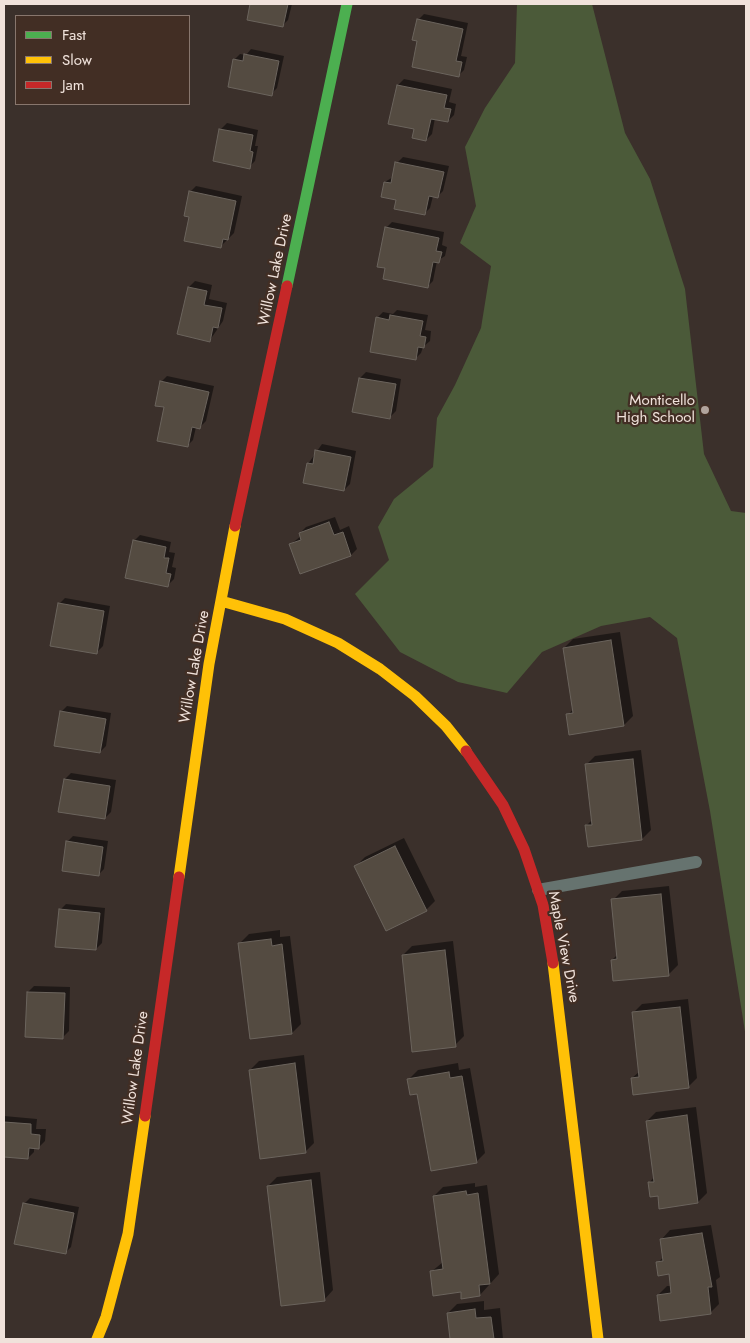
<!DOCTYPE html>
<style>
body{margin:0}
#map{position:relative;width:750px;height:1343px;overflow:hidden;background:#3b302b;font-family:Jost,sans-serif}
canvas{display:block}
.frame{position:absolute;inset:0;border:5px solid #f0e2db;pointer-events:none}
.legend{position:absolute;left:15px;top:15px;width:175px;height:90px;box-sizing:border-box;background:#422e24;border:1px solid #88766d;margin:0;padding:6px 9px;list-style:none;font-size:15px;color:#f0e2db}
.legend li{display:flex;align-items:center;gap:10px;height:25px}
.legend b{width:25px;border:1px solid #88766d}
</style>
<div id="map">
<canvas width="750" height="1343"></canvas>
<div class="frame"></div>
<ul class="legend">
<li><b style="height:6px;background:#4caf50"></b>Fast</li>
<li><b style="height:6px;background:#ffc107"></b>Slow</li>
<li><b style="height:6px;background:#c62828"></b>Jam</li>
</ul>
</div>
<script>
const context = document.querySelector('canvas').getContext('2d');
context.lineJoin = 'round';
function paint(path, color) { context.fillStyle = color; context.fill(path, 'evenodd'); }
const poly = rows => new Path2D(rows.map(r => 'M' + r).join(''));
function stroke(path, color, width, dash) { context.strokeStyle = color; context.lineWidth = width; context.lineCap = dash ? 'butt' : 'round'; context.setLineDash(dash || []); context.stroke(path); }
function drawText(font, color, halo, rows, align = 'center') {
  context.font = font + ' Jost,sans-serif'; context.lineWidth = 4.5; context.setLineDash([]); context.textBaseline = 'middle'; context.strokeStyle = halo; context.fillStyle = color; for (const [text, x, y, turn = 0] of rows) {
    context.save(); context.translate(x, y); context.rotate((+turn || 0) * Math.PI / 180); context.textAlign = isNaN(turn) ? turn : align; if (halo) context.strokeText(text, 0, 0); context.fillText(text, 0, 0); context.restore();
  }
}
const forest = poly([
 [517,4,592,4,625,133,650,179,685,289,704,454,731,511,746,513,746,1038,710,811,677,638,650,617,601,626,542,652,507,693,458,682,400,652,355,594,389,560,378,527,394,499,433,467,437,418,455,385,481,328,491,266,460,243,476,206,465,147,485,108,515,63]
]);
const shadow = poly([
 [252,4,292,4,288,20,282,26,249,19],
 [424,14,468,23,461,56,467,57,464,70,458,76,419,40,418,20],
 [251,49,284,56,277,88,271,94,234,60,240,54,246,55],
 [404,79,452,89,449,102,456,104,454,115,448,121,435,118,432,134,426,140,415,128,398,85],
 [227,123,258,130,255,146,258,146,255,161,249,167,221,129],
 [403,157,449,166,443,191,437,197,433,196,430,208,424,214,398,199,385,182,393,177,397,163],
 [196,186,242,196,234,233,220,247,190,216,190,192],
 [392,222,444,232,442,245,447,247,445,256,437,261,433,281,427,287,386,267,386,228],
 [195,281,212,285,209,299,227,303,223,321,210,340,189,287],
 [397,310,428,315,425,330,431,331,430,341,423,347,421,353,415,359,377,318,383,312,393,314],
 [366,372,401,379,396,411,390,417,360,378],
 [167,376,214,386,206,421,200,427,196,427,193,440,187,446,166,407,161,382],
 [322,444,356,451,350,484,344,490,308,464],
 [335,517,340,530,349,526,357,549,351,555,291,544,301,536,300,533,306,527],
 [140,535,171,542,169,552,175,553,172,567,176,568,174,579,168,585,134,541],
 [65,598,110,606,103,646,97,652,59,604],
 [620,632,633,716,624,725,568,715,573,709,564,648,573,639],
 [67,706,111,713,106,746,100,752,61,712],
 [641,750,651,830,642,839,586,826,592,820,586,765,595,756],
 [71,773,116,780,111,812,105,818,65,779],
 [73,836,108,841,104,869,98,875,67,842],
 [404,838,435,901,426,910,387,929,356,866,365,857],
 [669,886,678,965,669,974,612,960,618,954,613,900,622,891],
 [66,904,105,908,102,943,96,949,60,910],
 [280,930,280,937,290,936,301,1024,292,1033,240,943,249,934],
 [453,941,464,1036,455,1045,403,955,412,946],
 [34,986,70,987,69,1031,63,1037,28,992],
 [688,999,697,1078,688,1087,632,1078,640,1071,633,1013,642,1004],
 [304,1055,314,1143,305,1152,250,1070,259,1061],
 [458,1063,459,1070,470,1068,485,1153,476,1162,409,1079,418,1070],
 [696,1107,707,1193,698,1202,659,1195,649,1183,654,1177,647,1121,656,1112],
 [4,1116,37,1119,36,1129,46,1129,45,1141,39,1147,34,1147,34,1152,28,1158,4,1156],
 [320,1172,333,1290,324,1300,268,1186,277,1177],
 [475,1183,475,1187,487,1185,499,1274,480,1295,462,1291,431,1272,443,1262,434,1196,443,1187],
 [30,1198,79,1207,71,1247,65,1253,24,1204],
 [711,1225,720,1277,716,1280,719,1304,710,1313,658,1295,667,1286,671,1286,670,1273,658,1263,663,1257,661,1240,670,1230],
 [484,1301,484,1310,500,1308,503,1339,451,1339,448,1313,457,1304]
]);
const building = poly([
 [250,4,288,4,283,27,247,20,250,4],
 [417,19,463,29,456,61,462,62,459,77,412,67,417,41,412,40,417,19],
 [244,54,279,61,272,96,228,87,233,59,243,61,244,54],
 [397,85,447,95,444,108,451,109,448,122,431,119,426,141,412,138,414,129,388,124,397,85],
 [219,129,253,135,250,151,253,152,250,169,213,161,219,129],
 [395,162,444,172,438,198,429,196,425,215,394,209,396,200,381,197,384,182,391,183,395,162],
 [189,191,236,201,228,240,223,239,221,248,184,241,189,217,184,216,189,191],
 [385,227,439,238,436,251,442,252,439,263,433,262,428,288,383,279,385,268,377,267,385,227],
 [188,287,207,291,204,305,222,308,218,328,213,327,210,342,177,334,188,287],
 [390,315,423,321,420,336,426,337,424,348,418,347,416,360,370,352,376,317,389,320,390,315],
 [359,378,396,384,390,419,352,412,359,378],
 [160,381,209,392,200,429,192,427,188,447,157,441,164,407,155,406,160,381],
 [315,450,351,457,344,491,303,483,307,463,313,464,315,450],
 [329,522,334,535,343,532,351,556,300,574,289,544,301,540,299,533,329,522],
 [133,540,166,547,164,558,169,558,166,573,171,574,168,587,125,578,133,540],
 [58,603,104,611,97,654,50,646,58,603],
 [611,640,624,726,569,735,566,714,573,713,563,648,611,640],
 [60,711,106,719,100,753,54,746,60,711],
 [633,759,642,840,588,847,585,825,592,825,585,764,633,759],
 [64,779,110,786,105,819,58,812,64,779],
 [66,841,103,847,99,876,62,871,66,841],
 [395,846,427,911,386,931,354,866,395,846],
 [661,894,669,976,613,981,611,960,617,959,611,899,661,894],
 [59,909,100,913,96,950,55,947,59,909],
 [271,939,272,946,282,944,292,1034,250,1039,238,943,271,939],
 [445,950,456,1047,412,1052,402,955,445,950],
 [27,992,65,993,63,1039,25,1037,27,992],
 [680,1007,689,1088,633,1095,631,1078,639,1077,632,1012,680,1007],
 [295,1063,306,1153,260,1159,249,1070,295,1063],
 [449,1072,450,1078,462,1076,477,1163,431,1171,417,1094,410,1095,407,1079,449,1072],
 [687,1115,698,1203,659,1209,658,1196,650,1197,648,1182,654,1182,646,1121,687,1115],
 [4,1122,31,1124,31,1134,40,1135,39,1149,29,1148,28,1159,4,1157,4,1122],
 [311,1180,325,1301,281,1306,267,1186,311,1180],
 [466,1191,467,1195,478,1193,490,1284,479,1285,480,1296,461,1299,461,1292,433,1296,430,1271,443,1269,433,1196,466,1191],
 [23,1203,74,1213,66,1254,14,1244,23,1203],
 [702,1233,712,1287,708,1287,711,1314,660,1321,657,1295,671,1293,669,1274,658,1276,656,1262,663,1261,660,1239,702,1233],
 [475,1309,476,1318,491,1317,494,1339,450,1339,447,1313,475,1309]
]);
const lane = poly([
 [538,890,696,862]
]);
const fast = poly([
 [287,286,347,4]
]);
const slow = poly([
 [221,601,285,619,338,643,380,669,415,696,446,726,466,751],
 [179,877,209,664,235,526],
 [553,963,598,1339],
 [97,1339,106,1317,128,1234,145,1116]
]);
const jam = poly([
 [235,526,287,286],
 [466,751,503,805,524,849,543,905,553,963],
 [145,1116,179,877]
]);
const markers = [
 [705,410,5,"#b1a49d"]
];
const streetNames = [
 ["Willow Lake Drive",276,270,-78],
 ["Willow Lake Drive",195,667,-80],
 ["Maple View Drive",563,947,79],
 ["Willow Lake Drive",136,1068,-82]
];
const poiNames = [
 ["Monticello",695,401],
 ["High School",695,418]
];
paint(forest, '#4b5a39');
paint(shadow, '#0007');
paint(building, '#544b41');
stroke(building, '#6b645d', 1);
stroke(lane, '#66736f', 12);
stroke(fast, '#4caf50', 11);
stroke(slow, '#ffc107', 11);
stroke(jam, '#c62828', 11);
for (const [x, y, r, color] of markers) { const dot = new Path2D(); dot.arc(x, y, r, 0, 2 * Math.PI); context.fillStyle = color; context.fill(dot); stroke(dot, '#422e24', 2); }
drawText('15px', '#f0e2db', '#422e24', streetNames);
drawText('15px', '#f0e2db', '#422e24', poiNames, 'right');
</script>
